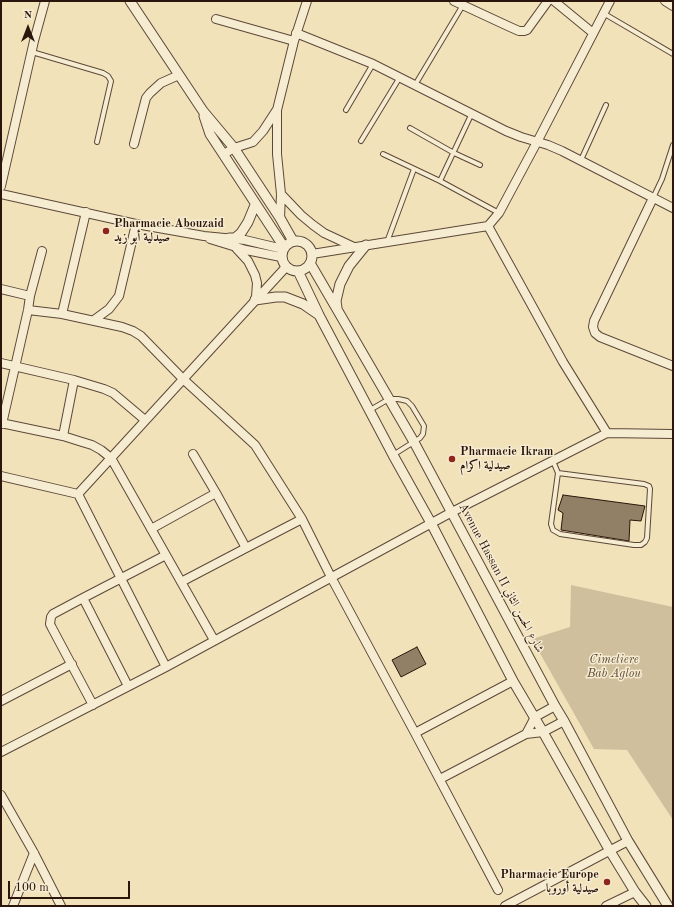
<!DOCTYPE html>
<meta charset="utf-8">
<style>
body{margin:0}
#map{position:relative;width:674px;height:907px;overflow:hidden;background:#f1e2ba;font-family:"Old Standard TT",serif}
canvas{display:block}
.frame{position:absolute;inset:0;border:2px solid #2b150c;pointer-events:none}
.north{position:absolute;left:8px;top:8px;width:40px;height:40px;-webkit-text-stroke:3px #f6ecd2;paint-order:stroke;rotate:0deg;font-size:11px;font-weight:700;line-height:16px;text-align:center;color:#2b150c}
.north::after{content:'';display:block;margin:auto;width:14px;height:18px;background:#2b150c;clip-path:polygon(50% 0,100% 100%,50% 72%,0 100%)}
.scale{position:absolute;left:8px;top:881px;width:122px;height:18px;box-sizing:border-box;border:2px solid #2b150c;border-top:0;padding-left:5px;font-size:12px;line-height:14px;white-space:nowrap;color:#2b150c;-webkit-text-stroke:3px #f6ecd2;paint-order:stroke}
</style>
<div id="map">
<canvas width="674" height="907"></canvas>
<div class="frame"></div>
<div class="north">N</div>
<div class="scale">100 m</div>
</div>
<script>
const context = document.querySelector('canvas').getContext('2d');
context.lineJoin = 'round';
function paint(path, color) { context.fillStyle = color; context.fill(path, 'evenodd'); }
const poly = rows => new Path2D(rows.map(r => 'M' + r).join(''));
function stroke(path, color, width, dash) { context.strokeStyle = color; context.lineWidth = width; context.lineCap = dash ? 'butt' : 'round'; context.setLineDash(dash || []); context.stroke(path); }
function drawText(font, color, halo, rows, align = 'center') {
  context.font = font + ' "Old Standard TT",Amiri,serif'; context.lineWidth = 3; context.setLineDash([]); context.textBaseline = 'middle'; context.strokeStyle = halo; context.fillStyle = color; for (const [text, x, y, turn = 0] of rows) {
    context.save(); context.translate(x, y); context.rotate((+turn || 0) * Math.PI / 180); context.textAlign = isNaN(turn) ? turn : align; if (halo) context.strokeText(text, 0, 0); context.fillText(text, 0, 0); context.restore();
  }
}
const green = poly([
 [571,585,673,607,673,820,627,750,594,749,532,639,570,627]
]);
const building = poly([
 [563,495,645,506,641,521,630,520,629,541,561,530,563,513,558,510,563,495],
 [417,647,426,664,401,677,392,660,417,647]
]);
const service = poly([
 [603,13,673,54],
 [32,52,103,73,108,76,111,81,97,142],
 [415,85,463,5],
 [346,110,373,64],
 [410,128,454,153,480,165],
 [361,141,400,77],
 [383,154,440,181,499,213],
 [581,160,606,105],
 [440,181,472,113],
 [653,198,662,179,673,145],
 [387,242,414,169],
 [370,410,389,399,398,399,403,400,407,401,412,406,424,426,423,434,420,438,393,455],
 [553,461,558,473,644,484,649,486,650,489,647,538,645,542,641,545,634,545,560,534,553,530,551,524,558,473]
]);
const minor = poly([
 [454,1,510,27,519,31,524,31,527,30,548,1],
 [554,1,593,33],
 [665,1,673,6],
 [216,19,294,41],
 [296,33,373,64,506,131,521,137,548,145,562,151,673,208],
 [134,144,146,98,150,93,161,83,179,75],
 [224,154,234,148,253,142,263,131,276,111],
 [1,186,34,41,45,1],
 [1,194,136,224,204,236,245,240,283,249],
 [281,194,301,215,313,225,324,233,354,247],
 [653,198,594,321,593,327,595,333,600,337,673,366],
 [280,218,281,194,277,154,277,110,294,41,307,1],
 [488,226,563,362,607,433],
 [210,239,246,250,281,257],
 [236,248,248,261,255,275,257,283,256,297,255,299],
 [312,254,488,226,499,213,537,142,610,1],
 [1,289,30,296],
 [28,310,62,314,122,327,133,331,141,336,183,379,255,445,302,519,331,577,415,733,498,890],
 [62,314,86,212],
 [94,320,109,309,119,296,136,224],
 [1,363,74,380,104,389,113,393,145,420],
 [1,423,63,436,82,442,92,445,101,450,111,458,214,640],
 [2,424,28,310,30,296,42,251],
 [63,436,74,380],
 [193,454,216,493,246,548],
 [1,476,78,494],
 [78,494,286,267],
 [78,494,166,667],
 [151,529,216,493],
 [181,582,246,548,302,519],
 [83,598,128,686],
 [1,701,72,664],
 [93,705,52,628,50,624,51,617,53,614,83,598,166,555],
 [415,733,513,681],
 [526,734,535,717,555,706],
 [1,752,166,667,452,512,607,433,673,434],
 [440,779,526,734,543,732,564,721],
 [1,795,34,853,61,906],
 [13,906,34,853],
 [505,906,628,841],
 [606,906,635,892]
]);
const tertiary = poly([
 [130,1,203,111,234,148,280,218,293,241],
 [204,116,210,134,284,247],
 [229,238,235,238,241,233,248,222,255,205],
 '282 256a15 15 0 1 1 30 0a15 15 0 1 1-30 0Z',
 [310,263,338,311,414,442,555,706,564,721,628,841,668,906],
 [298,271,319,315,393,455,431,523,513,681,543,732,610,851,635,892,646,906],
 [255,300,276,297,285,297,303,304,319,315],
 [337,308,336,301,340,284,349,266,366,245]
]);
const markers = [
 [106,231,4,"#8f2418"],
 [452,459,4,"#8f2418"],
 [607,882,4,"#8f2418"]
];
const poiNames = [
 ["Pharmacie Abouzaid",114,224],
 ["صيدلية أبو زيد",114,238],
 ["Pharmacie Ikram",460,452],
 ["صيدلية اكرام",460,466],
 ["Pharmacie Europe",599,875,"right"],
 ["صيدلية أوروبا",599,889,"right"]
];
const streetNames = [
 ["Avenue Hassan II شارع الحسن الثاني",501,578,62]
];
const parkNames = [
 ["Cimetiere",614,660],
 ["Bab Aglou",614,674]
];
paint(green, '#cfbf9c');
paint(building, '#928066');
stroke(building, '#2b150c', 1);
stroke(service, '#5c4838', 6);
stroke(minor, '#5c4838', 10);
stroke(tertiary, '#5c4838', 11);
stroke(service, '#f6ecd2', 4);
stroke(minor, '#f6ecd2', 8);
stroke(tertiary, '#f6ecd2', 9);
for (const [x, y, r, color] of markers) { const dot = new Path2D(); dot.arc(x, y, r, 0, 2 * Math.PI); context.fillStyle = color; context.fill(dot); stroke(dot, '#f6ecd2', 1.5); }
drawText('bold 12px', '#2b150c', '#f6ecd2', poiNames, 'left');
drawText('12px', '#2b150c', '#f6ecd2', streetNames);
drawText('italic 12px', '#5c4837', '#f6ecd2', parkNames);
</script>
